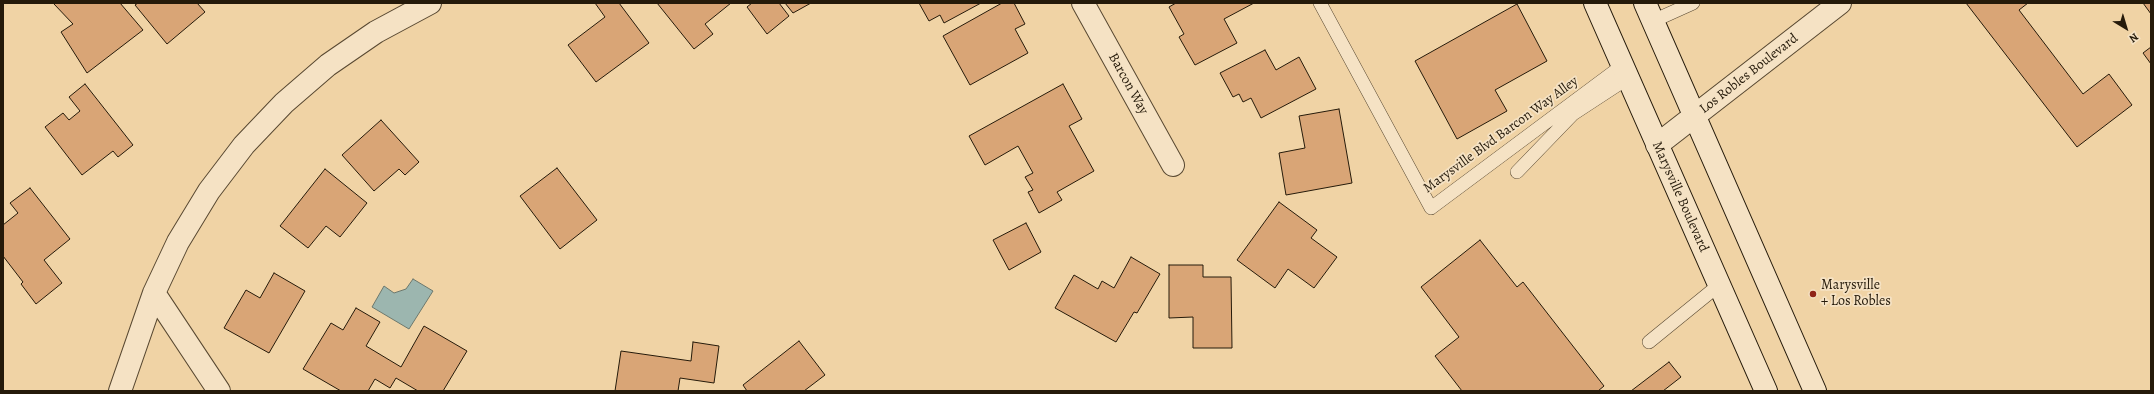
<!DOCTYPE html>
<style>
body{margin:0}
#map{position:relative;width:2154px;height:394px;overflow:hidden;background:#f0d3a5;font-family:Alegreya,serif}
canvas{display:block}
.frame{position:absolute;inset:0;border:4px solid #251a0a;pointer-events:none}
.north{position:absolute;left:2106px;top:8px;width:40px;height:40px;-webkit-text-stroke:3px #f5e2c4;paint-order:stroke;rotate:142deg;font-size:11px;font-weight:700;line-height:16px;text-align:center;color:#251a0a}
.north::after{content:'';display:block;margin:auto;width:14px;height:18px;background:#251a0a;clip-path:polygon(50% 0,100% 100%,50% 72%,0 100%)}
</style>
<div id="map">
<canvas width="2154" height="394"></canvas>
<div class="frame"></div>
<div class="north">N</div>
</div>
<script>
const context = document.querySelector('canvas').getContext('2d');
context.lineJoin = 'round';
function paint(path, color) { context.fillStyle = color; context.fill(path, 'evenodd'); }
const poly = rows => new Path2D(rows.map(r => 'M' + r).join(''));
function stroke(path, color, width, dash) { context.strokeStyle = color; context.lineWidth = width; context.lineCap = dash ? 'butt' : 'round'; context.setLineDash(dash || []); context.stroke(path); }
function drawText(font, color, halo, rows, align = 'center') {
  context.font = font + ' Alegreya,serif'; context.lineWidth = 3.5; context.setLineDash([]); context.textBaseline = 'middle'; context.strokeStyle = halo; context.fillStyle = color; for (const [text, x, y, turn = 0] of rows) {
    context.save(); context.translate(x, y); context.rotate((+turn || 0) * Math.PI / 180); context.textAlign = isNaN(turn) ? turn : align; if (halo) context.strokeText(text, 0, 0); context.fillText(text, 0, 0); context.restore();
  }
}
const water = poly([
 [413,279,433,291,409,329,372,307,384,286,394,293,406,289,413,279]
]);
const building = poly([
 [55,3,120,3,143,30,87,73,61,32,73,24,54,4,55,3],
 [138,3,197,3,205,12,167,44,135,5,138,3],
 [595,3,619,3,649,43,596,82,568,45,605,17,595,3],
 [657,3,731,3,705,24,713,34,694,49,657,3],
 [752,3,779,3,789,16,767,34,747,7,752,3],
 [785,3,811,3,793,13,785,3],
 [919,3,981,3,944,23,940,15,929,21,919,3],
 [1002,3,1014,3,1025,24,1015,29,1028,53,970,85,943,36,1002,3],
 [1176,3,1254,3,1224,19,1237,43,1195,65,1179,37,1184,34,1169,7,1176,3],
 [1966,3,2028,3,2019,10,2083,94,2109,74,2132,105,2077,147,1966,3],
 [2143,3,2151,3,2151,14,2143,3],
 [1517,4,1547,61,1495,90,1507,111,1457,139,1415,61,1517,4],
 [2151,47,2151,64,2143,53,2151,47],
 [1265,50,1276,70,1299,57,1316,89,1261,118,1251,98,1243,102,1239,94,1233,97,1220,73,1265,50],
 [85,84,133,145,118,157,113,151,82,175,45,127,63,113,69,120,80,111,69,97,85,84],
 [1063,84,1082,119,1069,126,1094,171,1057,192,1062,200,1039,213,1028,192,1033,190,1025,177,1033,173,1018,146,985,165,969,136,1063,84],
 [1339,109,1352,183,1286,195,1279,153,1305,148,1299,116,1339,109],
 [381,120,419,162,405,175,399,169,374,191,342,155,381,120],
 [557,168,597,220,560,249,520,196,557,168],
 [325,169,367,203,340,237,326,226,308,248,280,226,325,169],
 [30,188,70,239,44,260,62,283,36,304,21,284,23,282,3,256,3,225,18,213,10,203,30,188],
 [1279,202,1317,230,1311,238,1337,257,1314,288,1288,269,1275,288,1237,260,1279,202],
 [1026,223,1041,252,1009,270,993,240,1026,223],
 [1480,240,1517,287,1523,282,1604,386,1598,391,1462,391,1435,356,1459,337,1421,287,1480,240],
 [1131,257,1160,274,1137,313,1134,312,1116,342,1055,308,1074,275,1098,289,1102,281,1114,288,1131,257],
 [1169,265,1203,265,1203,277,1231,277,1232,348,1193,348,1193,317,1169,318,1169,265],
 [274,273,305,291,269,353,224,328,246,290,260,298,274,273],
 [356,308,380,322,366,346,401,367,424,326,467,351,443,391,418,391,396,378,390,388,375,379,368,391,341,391,303,369,331,323,343,330,356,308],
 [799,341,825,375,804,391,747,391,743,385,799,341],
 [693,342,719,346,714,383,680,378,678,391,615,391,621,351,691,361,693,342],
 [1669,362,1681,377,1663,391,1631,391,1669,362]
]);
const lane = poly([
 [1320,3,1431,208,1623,65],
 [1653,21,1693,3],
 [1517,172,1573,114,1628,78],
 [1649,342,1719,285]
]);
const street = poly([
 [1083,3,1173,165],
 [1657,145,1840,3],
 [154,293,219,391],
 [120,391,154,293,178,242,209,191,244,145,284,103,328,65,376,32,430,3]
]);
const secondary = poly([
 [1595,3,1766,391],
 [1645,3,1815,391]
]);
const markers = [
 [1813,294,4,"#8f2418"]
];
const streetNames = [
 ["Los Robles Boulevard",1749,74,-38],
 ["Barcon Way",1128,84,61],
 ["Marysville Blvd Barcon Way Alley",1501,135,-36],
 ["Marysville Boulevard",1680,197,66]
];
const poiNames = [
 ["Marysville",1821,286],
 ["+ Los Robles",1821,302]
];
paint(water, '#9cb6af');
stroke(water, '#6c786d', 1);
paint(building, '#d9a576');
stroke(building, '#251a0a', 1);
stroke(lane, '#584831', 14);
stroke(street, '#584831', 24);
stroke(secondary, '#251a0a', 24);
stroke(lane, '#f5e2c4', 13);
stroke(street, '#f5e2c4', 22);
stroke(secondary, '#f5e2c4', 22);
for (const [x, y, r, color] of markers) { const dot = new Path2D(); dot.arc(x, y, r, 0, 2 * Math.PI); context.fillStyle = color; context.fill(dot); stroke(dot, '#f5e2c4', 1.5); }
drawText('14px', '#251a0a', '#f5e2c4', streetNames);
drawText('14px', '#251a0a', '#f5e2c4', poiNames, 'left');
</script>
